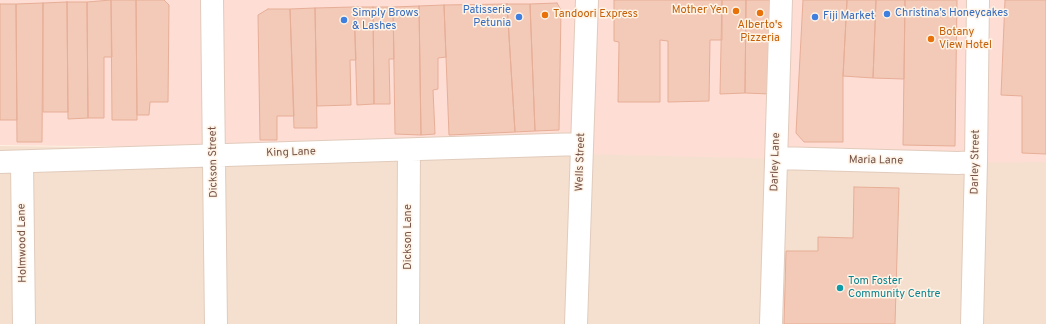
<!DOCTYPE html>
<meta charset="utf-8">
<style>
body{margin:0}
canvas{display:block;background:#fdefe0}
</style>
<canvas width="1046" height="324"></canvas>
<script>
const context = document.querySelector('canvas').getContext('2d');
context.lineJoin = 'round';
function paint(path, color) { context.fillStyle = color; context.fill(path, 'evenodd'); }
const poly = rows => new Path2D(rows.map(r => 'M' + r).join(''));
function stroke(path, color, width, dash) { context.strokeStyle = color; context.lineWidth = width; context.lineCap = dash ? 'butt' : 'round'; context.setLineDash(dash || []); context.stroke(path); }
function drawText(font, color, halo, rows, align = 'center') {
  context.font = font + ' Overpass,sans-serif'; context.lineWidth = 3; context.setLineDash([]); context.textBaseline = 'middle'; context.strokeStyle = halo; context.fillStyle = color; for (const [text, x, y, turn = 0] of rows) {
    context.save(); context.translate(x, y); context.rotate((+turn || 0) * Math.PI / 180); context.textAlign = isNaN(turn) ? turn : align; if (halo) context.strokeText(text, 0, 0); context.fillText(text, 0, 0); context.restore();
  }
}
const residential = poly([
 [0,146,479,152,1046,155,1046,324,0,324]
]);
const commercial = poly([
 [0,0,1046,0,1046,162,958,163,409,150,0,145]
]);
const building = poly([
 [111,0,136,0,137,120,112,120,111,0],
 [111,0,112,57,104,57,104,118,88,118,87,2,111,0],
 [136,0,164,0,169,5,168,102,150,102,149,115,137,115,136,0],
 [614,0,722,0,722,40,710,40,709,101,668,102,668,41,660,40,660,102,618,102,619,42,614,41,614,0],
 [722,0,746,0,745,93,720,94,722,0],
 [746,0,771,0,770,94,745,93,746,0],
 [803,0,847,0,843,76,843,142,804,142,796,133,803,0],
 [847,0,876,0,873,78,843,76,847,0],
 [876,0,905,0,904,79,873,78,876,0],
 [905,0,957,0,955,146,903,145,905,0],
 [1005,0,1046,0,1046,154,1022,153,1022,96,1001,95,1005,0],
 [67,2,87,2,88,118,68,119,67,2],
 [67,2,68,112,43,112,43,3,67,2],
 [43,3,42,142,17,142,16,4,43,3],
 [557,3,561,10,559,130,535,131,530,4,557,3],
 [0,4,16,4,17,120,0,120,0,4],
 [507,4,530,4,535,131,515,132,507,4],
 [507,4,515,132,449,135,444,5,507,4],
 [444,5,446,57,438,58,438,89,433,90,435,134,421,135,419,6,444,5],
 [419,6,421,135,395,134,393,7,419,6],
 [354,7,373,7,374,104,357,105,354,7],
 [354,7,356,60,350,60,351,105,317,106,315,8,354,7],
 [373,7,393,7,394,59,389,59,390,104,374,104,373,7],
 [315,8,317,128,294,128,290,9,315,8],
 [268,9,290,9,294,116,277,116,277,140,260,140,258,15,268,9],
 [854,187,899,188,895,324,784,324,786,251,818,251,818,237,853,238,854,187]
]);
const minor = poly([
 [212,0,216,324],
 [777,158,958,163,976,162],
 [0,162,581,144],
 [22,162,24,324],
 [408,324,409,150],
 [576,324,587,0],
 [771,324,781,0],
 [972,324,976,162,978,0]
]);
const markers = [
 [736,11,4,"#e8710a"],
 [760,13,4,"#e8710a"],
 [887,14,4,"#3f7fe0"],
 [545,15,4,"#e8710a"],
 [519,17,4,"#3f7fe0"],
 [815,17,4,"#3f7fe0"],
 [344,20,4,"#3f7fe0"],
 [931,39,4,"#e8710a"],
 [840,288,4,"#0f9aa8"]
];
const shopNames = [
 ["Patisserie",511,11,"right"],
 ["Petunia",511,24,"right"],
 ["Simply Brows",352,14],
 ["& Lashes",352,27],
 ["Christina’s Honeycakes",895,14],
 ["Fiji Market",823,17]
];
const foodNames = [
 ["Mother Yen",728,11,"right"],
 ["Tandoori Express",553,15],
 ["Alberto's",760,26,"center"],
 ["Pizzeria",760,39,"center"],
 ["Botany",939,33],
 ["View Hotel",939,46]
];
const streetNames = [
 ["King Lane",291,153,-2],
 ["Maria Lane",876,161,1],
 ["Dickson Street",214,162,-91],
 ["Wells Street",581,162,-88],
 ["Darley Lane",776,162,-88],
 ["Darley Street",976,162,-89],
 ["Dickson Lane",409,237,-90],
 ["Holmwood Lane",23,243,-91]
];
const cultureNames = [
 ["Tom Foster",848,282],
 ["Community Centre",848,295]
];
paint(residential, '#f5e0cf');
paint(commercial, '#feddd4');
paint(building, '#f3cab7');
stroke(building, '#e7ae97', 1);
stroke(minor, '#e1cbbc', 24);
stroke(minor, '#fff', 22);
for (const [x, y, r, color] of markers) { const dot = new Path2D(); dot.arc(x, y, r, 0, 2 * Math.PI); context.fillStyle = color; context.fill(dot); stroke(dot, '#fff4e7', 1.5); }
drawText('11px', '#366cbe', '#fff4e7', shopNames, 'left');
drawText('11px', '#c56008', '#fff4e7', foodNames, 'left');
drawText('11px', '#755347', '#fff4e7', streetNames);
drawText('11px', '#0d838f', '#fff4e7', cultureNames, 'left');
</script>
